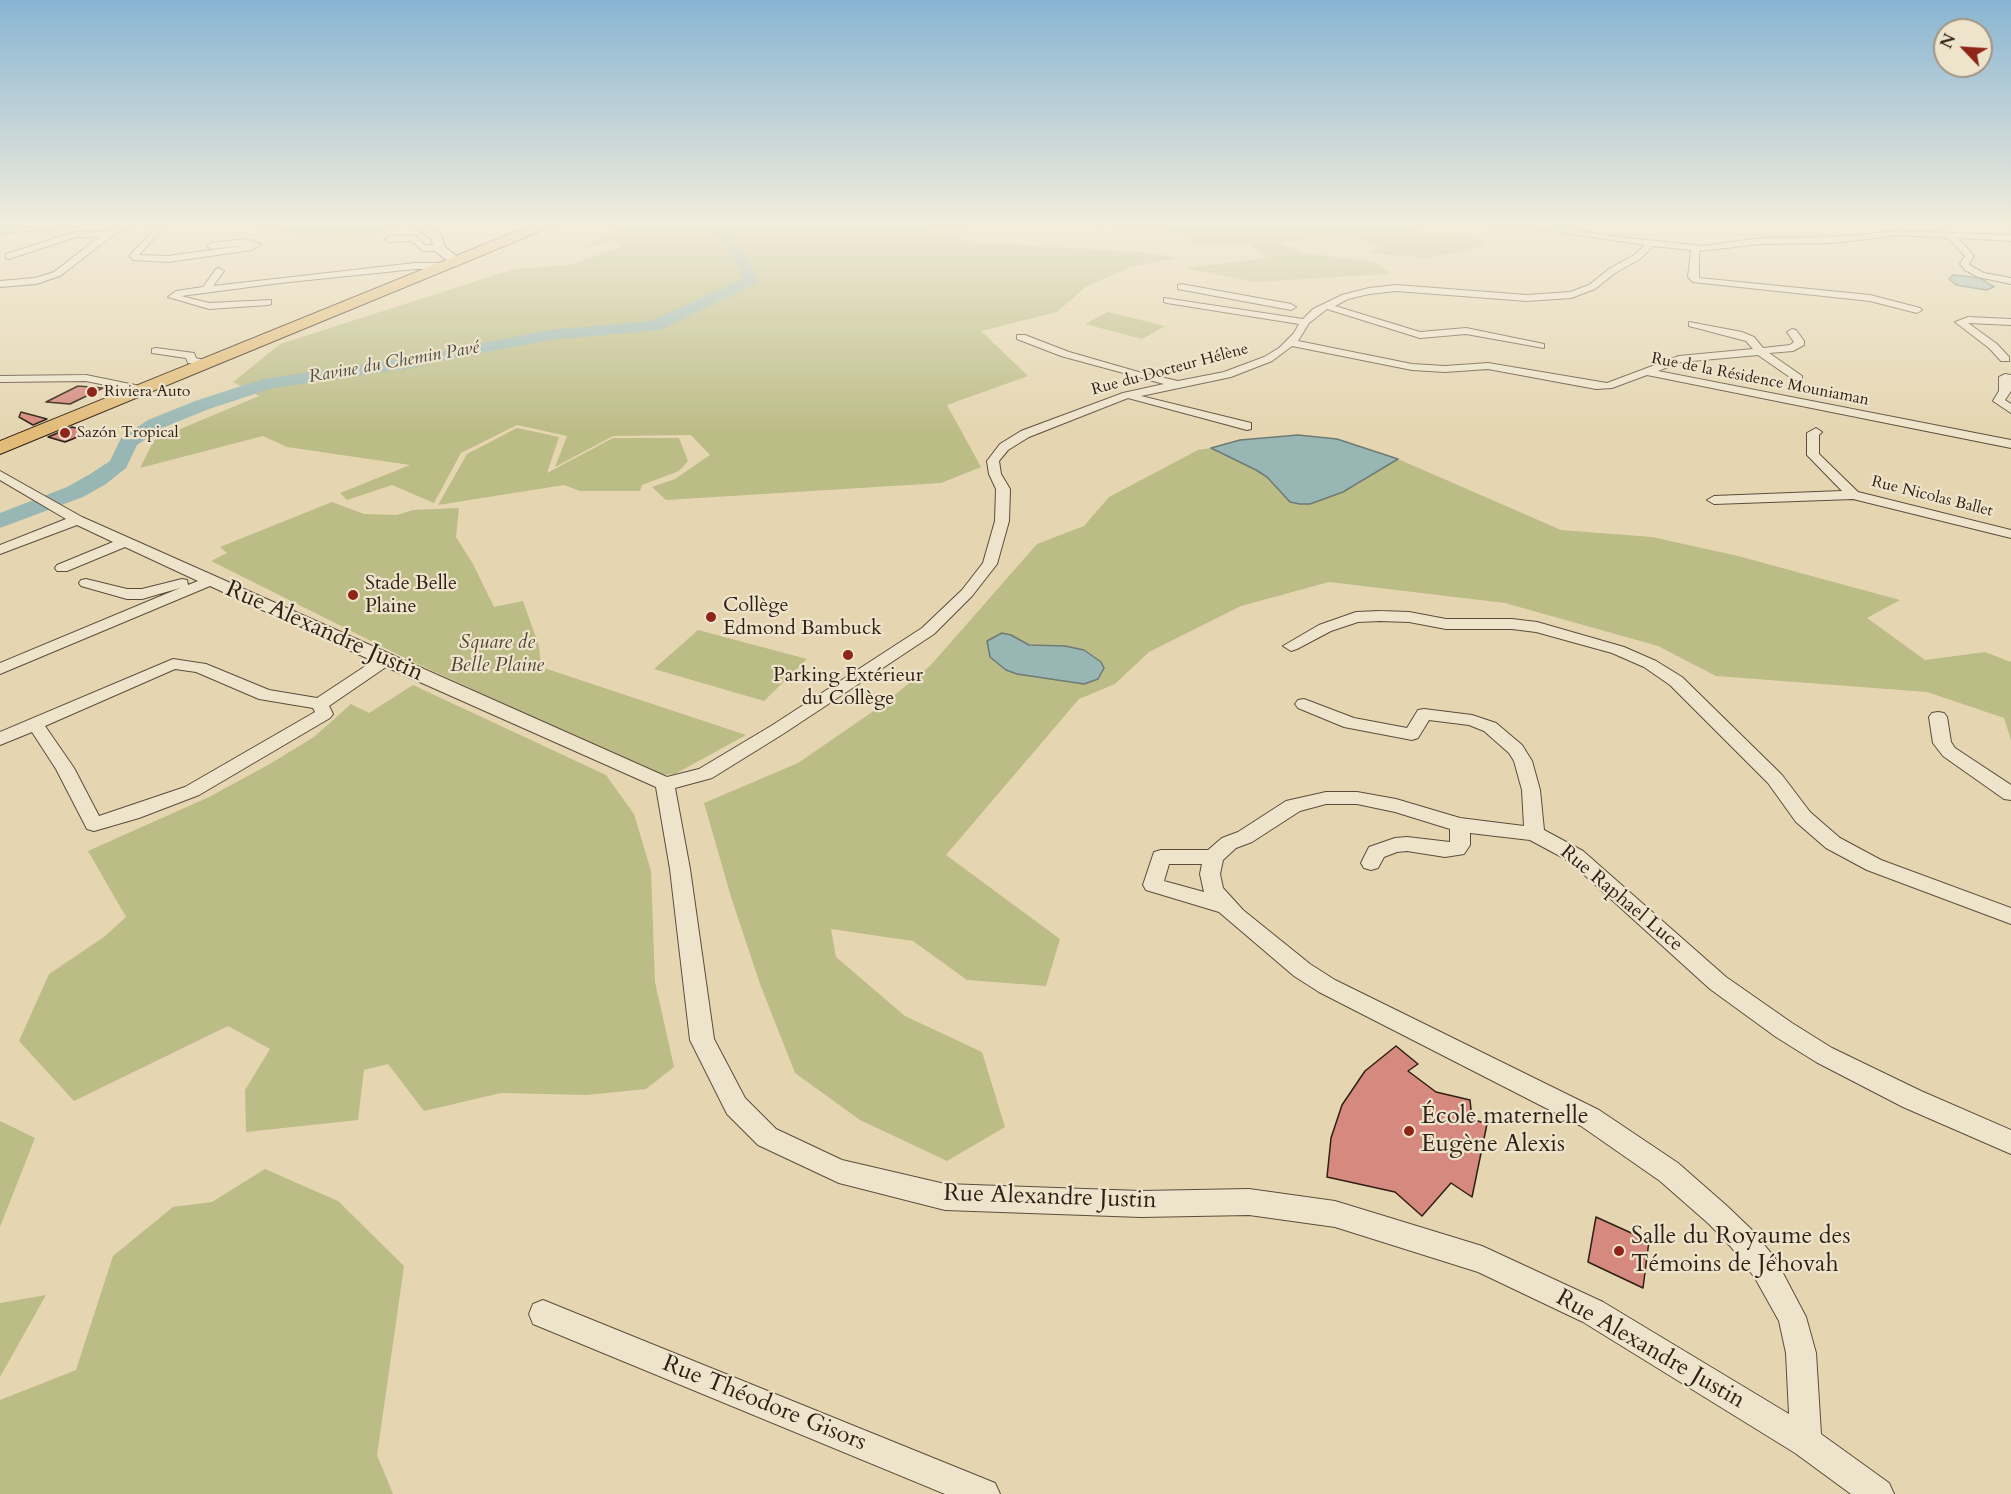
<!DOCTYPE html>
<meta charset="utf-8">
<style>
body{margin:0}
#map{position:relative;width:2011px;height:1494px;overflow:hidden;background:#e5d6b1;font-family:Cardo,serif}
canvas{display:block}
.north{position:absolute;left:1933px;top:18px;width:60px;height:60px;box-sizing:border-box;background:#eee4cc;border:2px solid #a29582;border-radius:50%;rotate:295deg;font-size:16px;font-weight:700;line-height:24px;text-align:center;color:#2f1f14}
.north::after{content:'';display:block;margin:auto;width:21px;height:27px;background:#8f2418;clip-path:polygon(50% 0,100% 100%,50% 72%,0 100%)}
</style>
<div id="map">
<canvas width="2011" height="1494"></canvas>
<div class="north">N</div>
</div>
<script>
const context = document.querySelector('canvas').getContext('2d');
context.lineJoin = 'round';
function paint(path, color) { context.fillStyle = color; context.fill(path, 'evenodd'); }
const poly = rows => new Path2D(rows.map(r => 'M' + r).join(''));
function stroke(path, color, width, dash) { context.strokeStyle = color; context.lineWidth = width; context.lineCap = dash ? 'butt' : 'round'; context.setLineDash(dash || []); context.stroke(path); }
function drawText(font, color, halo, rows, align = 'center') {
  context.font = font + ' Cardo,serif'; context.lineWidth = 4.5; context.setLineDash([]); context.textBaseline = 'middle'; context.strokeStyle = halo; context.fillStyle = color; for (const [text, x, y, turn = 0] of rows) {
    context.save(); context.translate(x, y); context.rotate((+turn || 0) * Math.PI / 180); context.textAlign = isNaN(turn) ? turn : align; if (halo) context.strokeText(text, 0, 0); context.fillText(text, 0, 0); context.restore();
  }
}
const green = poly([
 [243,223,400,223,386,233,353,240,307,238],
 [615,223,1002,223,931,230,977,243,1142,252,1178,258,1130,267,1086,287,1057,312,981,331,1028,376,947,405,981,467,941,483,666,500,652,487,675,479,710,455,691,435,613,436,555,467,567,436,517,425,461,453,434,503,392,485,347,500,340,493,410,465,287,447,263,436,140,468,154,440,259,396,233,382,280,344,514,269,569,265,623,246,614,241,584,247,616,229],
 [1070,223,1301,223,1332,226,1356,223,1478,238,1487,243,1468,251,1427,258,1366,253,1380,248,1352,237,1279,242,1305,253,1376,262,1391,274,1254,282,1185,268,1267,258,1248,244,1195,244,1180,233],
 [1108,312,1165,326,1142,339,1085,324],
 [517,428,559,437,547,473,613,438,679,438,688,461,679,471,642,485,640,491,580,491,564,485,438,505,467,454],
 [1211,448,1256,470,1267,477,1282,494,1310,504,1355,486,1398,459,1561,530,1652,537,1738,556,1900,600,1867,618,1925,660,1985,652,2011,662,2011,740,2004,718,1927,692,1716,676,1658,646,1505,603,1329,582,1241,606,1149,652,1115,684,1079,699,946,855,1060,939,1046,986,967,980,913,941,831,929,836,957,905,1016,982,1052,1005,1127,947,1161,860,1120,795,1073,760,984,732,900,704,803,798,763,881,706,930,666,1037,544,1084,526,1109,497,1198,450],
 [1011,635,1029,645,1065,646,1084,650,1092,656,1084,684,1017,674],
 [332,502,364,514,397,515,413,510,459,508,456,537,473,564,494,607,523,601,539,646,541,667,746,735,675,774,658,775,405,658,211,561,227,553,220,547],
 [698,630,807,659,764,701,654,669],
 [413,685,606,775,634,814,651,871,655,982,674,1067,646,1089,587,1095,501,1093,424,1111,388,1064,364,1070,358,1120,246,1132,245,1090,270,1049,228,1026,74,1101,19,1041,49,974,104,937,126,917,88,851,209,797,268,765,314,737,351,704,369,713],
 [0,1121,35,1138,0,1227],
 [265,1169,338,1201,404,1266,377,1455,393,1494,0,1494,0,1400,76,1370,113,1256,173,1207,212,1202],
 [46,1295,0,1377,0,1303]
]);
const water = poly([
 [1953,275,1980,278,1994,287,1986,290,1956,285,1949,279,1953,275],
 [1298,435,1337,439,1398,459,1343,492,1310,504,1300,504,1290,502,1267,477,1256,470,1211,448,1240,440,1298,435],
 [1002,633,1011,635,1029,645,1065,646,1084,650,1101,662,1104,668,1098,679,1084,684,1017,674,1006,670,990,657,987,641,1002,633]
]);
const river = poly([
 [709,223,722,223,750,262,758,281,755,284,660,330,550,340,430,363,411,368,273,388,209,409,162,428,137,445,126,468,106,484,83,497,0,528,0,513,67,487,90,474,110,461,121,438,148,420,195,401,263,379,408,358,550,330,651,321,742,279,736,262,709,223]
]);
const building = poly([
 [78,386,103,388,70,404,46,402,78,386],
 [21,412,47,419,33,425,19,417,21,412],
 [72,427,90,432,65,442,48,437,72,427],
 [1396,1046,1418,1064,1408,1071,1436,1092,1470,1100,1472,1119,1487,1124,1472,1197,1451,1183,1422,1216,1395,1192,1327,1177,1331,1138,1342,1105,1365,1071,1396,1046],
 [1596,1217,1649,1241,1643,1288,1588,1262,1596,1217]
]);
const minor = poly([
 [79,223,80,225,76,227,0,233,0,229,79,223],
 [127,223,136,223,108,239,60,276,36,284,0,287,0,281,35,278,54,272,99,237,76,237,9,259,6,258,6,254,75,232,107,232,127,223],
 [160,223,168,223,139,255,168,256,248,245,211,249,207,246,211,243,245,239,262,244,252,250,168,262,133,260,130,256,131,254,160,223],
 [1488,223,1532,224,1618,237,1703,246,1761,238,1834,237,1899,231,2011,235,2011,241,1958,238,1974,256,1969,264,1971,266,1984,273,2011,278,2011,284,1978,277,1965,270,1960,264,1965,256,1948,238,1899,235,1834,243,1761,244,1699,251,1699,278,1870,295,1920,308,1922,310,1917,313,1870,301,1693,282,1688,277,1691,250,1653,246,1640,259,1615,273,1595,289,1571,298,1527,301,1396,291,1369,294,1348,299,1335,306,1420,332,1466,328,1544,344,1544,348,1466,334,1420,338,1327,309,1309,323,1298,341,1412,364,1445,366,1488,363,1607,383,1679,356,1753,349,1746,341,1689,326,1689,322,1742,332,1754,337,1763,348,1790,345,1794,342,1787,332,1792,329,1796,330,1804,341,1804,345,1793,351,1769,353,1802,376,1802,380,1794,380,1758,355,1681,362,1658,371,2011,440,2011,448,1647,375,1612,388,1596,389,1488,369,1445,372,1412,370,1292,346,1272,361,1231,377,1141,396,1251,423,1251,429,1247,430,1128,398,1029,437,1008,450,999,461,1001,474,1010,489,1009,521,997,564,972,596,934,634,783,734,712,778,675,788,690,869,714,1039,745,1098,776,1129,842,1160,945,1184,1141,1191,1249,1189,1335,1201,1482,1246,1603,1302,1789,1414,1786,1353,1779,1321,1755,1278,1731,1247,1709,1224,1660,1181,1581,1126,1319,992,1294,976,1219,912,1146,890,1143,885,1154,852,1161,850,1208,850,1222,838,1238,832,1286,801,1326,792,1357,792,1396,799,1460,818,1524,826,1522,790,1514,761,1509,753,1484,731,1469,725,1429,720,1418,738,1412,740,1344,727,1298,708,1295,704,1298,700,1304,699,1354,718,1407,728,1418,710,1424,709,1472,715,1496,723,1522,745,1532,761,1540,790,1544,830,1583,851,1726,977,1792,1023,1832,1048,1921,1091,2011,1130,2011,1154,1903,1107,1816,1062,1776,1037,1710,989,1569,861,1530,840,1470,833,1470,845,1464,854,1445,857,1407,851,1397,852,1384,857,1378,868,1371,870,1364,868,1361,863,1369,847,1395,838,1407,837,1450,842,1450,829,1395,812,1357,804,1326,804,1300,811,1252,842,1236,848,1223,860,1220,874,1223,888,1243,910,1310,964,1335,980,1599,1110,1678,1163,1727,1206,1751,1229,1775,1258,1806,1317,1816,1353,1821,1434,1889,1483,1894,1494,1851,1494,1795,1453,1583,1322,1478,1272,1335,1227,1249,1215,1141,1217,945,1210,839,1183,758,1145,727,1114,690,1040,670,869,656,787,386,667,329,706,333,714,330,718,199,795,139,818,94,831,87,829,56,769,32,732,0,745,0,732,173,659,206,664,269,690,317,698,373,661,210,586,0,674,0,663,180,588,142,599,127,599,81,586,79,583,81,580,86,579,127,589,142,589,182,579,187,580,188,585,198,581,125,547,67,571,57,571,55,568,57,565,113,542,77,525,0,554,0,545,66,519,0,480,0,471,82,517,667,777,699,769,771,726,922,628,962,590,983,563,995,521,996,489,989,474,987,461,1000,444,1021,431,1123,393,1164,384,1061,356,1017,339,1017,335,1025,335,1069,352,1142,373,1178,381,1224,372,1264,357,1279,348,1294,333,1299,324,1167,303,1164,302,1164,298,1303,319,1313,309,1342,295,1369,288,1396,285,1527,295,1570,292,1589,285,1609,269,1634,255,1645,245,1532,228,1492,225,1488,223],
 [175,669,196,672,259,699,313,708,315,712,185,787,99,816,74,768,45,726,175,669],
 [1169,864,1202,864,1200,874,1204,892,1164,881,1169,864],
 [414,235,425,245,439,245,443,248,439,251,423,251,412,241,389,242,385,239,389,236,414,235],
 [415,263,440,263,444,266,440,269,415,269,280,283,181,296,209,303,271,300,271,304,268,305,209,309,168,297,176,291,203,287,216,269,219,268,224,271,213,286,415,263],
 [1181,284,1291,304,1296,307,1291,310,1178,289,1178,285,1181,284],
 [1968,317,2011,319,2011,325,1968,323,1997,344,2009,357,2009,361,2001,361,1989,348,1955,322,1968,317],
 [156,348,194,353,196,358,209,362,204,365,188,363,186,358,152,353,152,349,156,348],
 [2005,374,2011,375,2011,391,2005,400,2011,404,2011,413,1993,401,1999,391,1999,377,2005,374],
 [86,375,140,386,146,389,140,392,86,381,0,382,0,376,86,375],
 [1816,428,1822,432,1819,435,1819,454,1858,492,2011,530,2011,538,1853,499,1714,504,1707,500,1714,496,1842,491,1807,455,1807,433,1816,428],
 [1380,611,1409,612,1446,619,1512,619,1537,622,1624,647,1656,661,1682,677,1782,775,1810,812,1840,838,1881,860,2011,908,2011,924,1867,870,1826,848,1796,822,1768,783,1670,685,1644,667,1612,653,1536,632,1512,629,1446,629,1409,622,1380,621,1358,622,1331,631,1297,649,1291,651,1283,646,1319,625,1356,612,1380,611],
 [1938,712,1944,713,1947,717,1951,742,1955,748,2011,785,2011,800,2004,799,1943,756,1933,743,1929,717,1932,713,1938,712],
 [543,1300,995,1483,1000,1494,945,1494,533,1324,529,1314,533,1304,543,1300]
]);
const secondary = poly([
 [409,223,423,223,430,226,441,235,445,247,458,257,460,260,458,263,450,263,435,251,431,239,409,223]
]);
const trunk = poly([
 [537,223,555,223,553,226,0,454,0,441,537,223]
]);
const markers = [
 [92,392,6,"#8f2418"],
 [65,433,6,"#8f2418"],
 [353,595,6,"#8f2418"],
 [711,617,6,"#8f2418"],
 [848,655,6,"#8f2418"],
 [1409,1131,6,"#8f2418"],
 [1619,1251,6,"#8f2418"]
];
const farStreetnames = [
 ["Rue du Docteur Hélène",1170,370,-15],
 ["Rue de la Résidence Mouniaman",1760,380,11],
 ["Rue Nicolas Ballet",1932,497,14]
];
const farPoinames = [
 ["Riviera Auto",104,392],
 ["Sazón Tropical",77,433]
];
const farWaternames = [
 ["Ravine du Chemin Pavé",394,363,-10]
];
const poiNames = [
 ["Stade Belle",365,584],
 ["Plaine",365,607],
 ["Collège",723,606],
 ["Edmond Bambuck",723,629],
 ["Parking Extérieur",848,676,"center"],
 ["du Collège",848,699,"center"]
];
const parkNames = [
 ["Square de",497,643],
 ["Belle Plaine",497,666]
];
const streetNames = [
 ["Rue Raphael Luce",1621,899,40]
];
const nearStreetnames = [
 ["Rue Alexandre Justin",324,632,24],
 ["Rue Alexandre Justin",1050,1198,2],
 ["Rue Alexandre Justin",1650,1350,30],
 ["Rue Théodore Gisors",764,1404,22]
];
const nearPoinames = [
 ["École maternelle",1421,1117],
 ["Eugène Alexis",1421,1145],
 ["Salle du Royaume des",1631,1237],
 ["Témoins de Jéhovah",1631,1265]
];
paint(green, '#bcbc87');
paint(water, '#98b7b4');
stroke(water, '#6e7a74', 1.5);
paint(river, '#98b7b4');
paint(building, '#d68a7f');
stroke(building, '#2f1f14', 1.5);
stroke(minor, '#5c4d3b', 2);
stroke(secondary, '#2f1f14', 2);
stroke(trunk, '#2f1f14', 2);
paint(minor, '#eee4cc');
paint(secondary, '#eee4cc');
paint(trunk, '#e2bb78');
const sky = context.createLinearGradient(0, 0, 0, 432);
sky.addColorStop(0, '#88b5d3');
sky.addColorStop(0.52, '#f3eddc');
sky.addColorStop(1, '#f3eddc00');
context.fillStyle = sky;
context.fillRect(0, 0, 2011, 432);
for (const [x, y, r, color] of markers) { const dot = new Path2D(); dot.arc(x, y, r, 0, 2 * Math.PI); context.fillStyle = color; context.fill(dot); stroke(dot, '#eee4cc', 2); }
drawText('16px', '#2f1f14', '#eee4cc', farStreetnames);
drawText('16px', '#2f1f14', '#eee4cc', farPoinames, 'left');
drawText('italic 18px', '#4e4d44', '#eee4cc', farWaternames);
drawText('20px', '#2f1f14', '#eee4cc', poiNames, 'left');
drawText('italic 20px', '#524631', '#eee4cc', parkNames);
drawText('20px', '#2f1f14', '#eee4cc', streetNames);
drawText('24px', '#2f1f14', '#eee4cc', nearStreetnames);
drawText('24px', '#2f1f14', '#eee4cc', nearPoinames, 'left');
</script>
